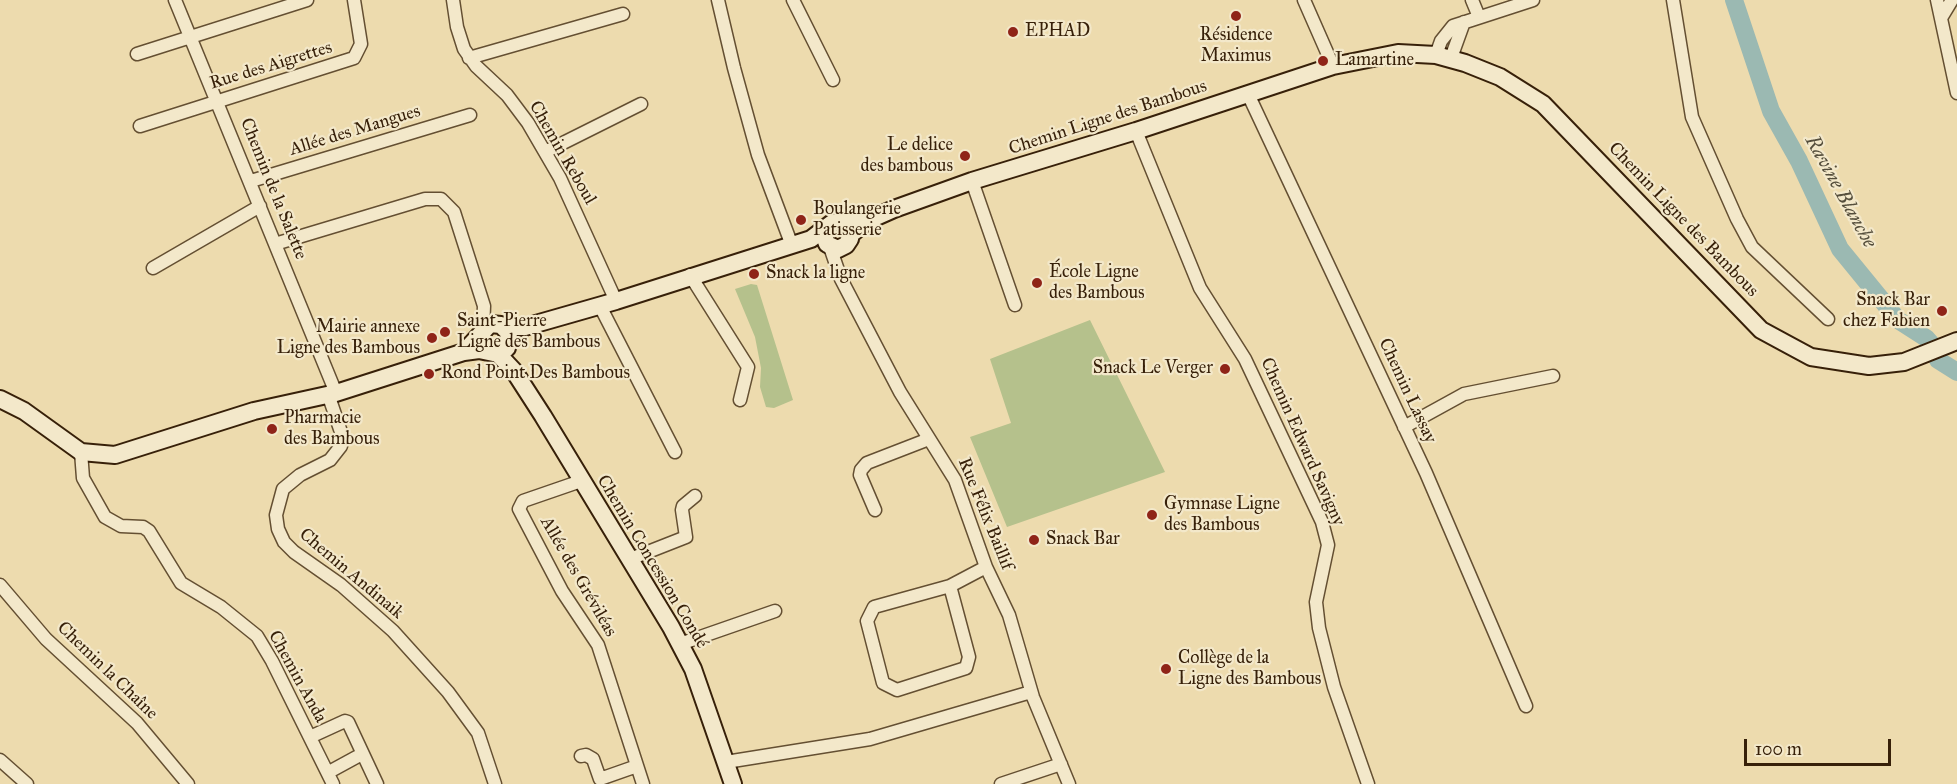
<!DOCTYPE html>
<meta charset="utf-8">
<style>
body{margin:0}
#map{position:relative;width:1957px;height:784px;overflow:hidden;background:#eddbae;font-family:"IM FELL Great Primer",serif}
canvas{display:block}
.scale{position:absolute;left:1744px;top:739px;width:147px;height:27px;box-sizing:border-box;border:3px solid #372009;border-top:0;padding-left:8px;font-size:18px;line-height:21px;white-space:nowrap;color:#372009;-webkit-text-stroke:4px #f3e8ca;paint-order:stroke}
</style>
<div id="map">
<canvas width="1957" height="784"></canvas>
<div class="scale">100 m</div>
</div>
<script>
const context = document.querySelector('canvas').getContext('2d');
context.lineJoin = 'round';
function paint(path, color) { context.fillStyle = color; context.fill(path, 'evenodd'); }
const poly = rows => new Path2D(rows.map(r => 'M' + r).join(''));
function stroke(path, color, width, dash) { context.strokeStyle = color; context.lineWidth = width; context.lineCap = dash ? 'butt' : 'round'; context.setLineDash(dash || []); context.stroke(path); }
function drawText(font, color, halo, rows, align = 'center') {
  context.font = font + ' "IM FELL Great Primer",serif'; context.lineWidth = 4.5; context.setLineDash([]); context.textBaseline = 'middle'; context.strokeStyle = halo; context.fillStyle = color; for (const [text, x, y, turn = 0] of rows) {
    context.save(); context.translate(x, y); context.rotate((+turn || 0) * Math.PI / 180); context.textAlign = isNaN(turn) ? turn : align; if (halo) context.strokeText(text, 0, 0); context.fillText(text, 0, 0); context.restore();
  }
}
const green = poly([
 [751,284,757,285,793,400,774,408,766,407,760,387,761,368,755,337,735,289],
 [1090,320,1165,472,1007,527,970,437,1011,423,990,359]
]);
const river = poly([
 [1734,0,1771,111,1799,161,1840,249,1898,320,1926,338,1933,346,1938,360,1957,372]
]);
const street = poly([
 [175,0,336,393],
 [453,0,457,27,464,49,476,66,507,95,528,123,560,178,616,301],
 [718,0,734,68,758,155,791,243],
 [793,0,833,80],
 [1304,0,1333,66],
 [1472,0,1479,17],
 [1673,0,1692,117,1737,219,1752,247,1828,319],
 [1937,0,1957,93],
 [1941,18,1952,0],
 [137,54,307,0],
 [1436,55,1441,41,1453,26,1533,0],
 [469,58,623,14],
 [1451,58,1464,22],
 [1248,94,1426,473,1526,706],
 [140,126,354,58,361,44,354,0],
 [1136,131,1200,288,1245,359,1322,522,1328,545,1316,602,1319,628,1334,687,1368,784],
 [545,152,641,104],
 [251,181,470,115],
 [972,181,1015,305],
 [275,244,425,199,441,199,454,212,484,306,483,330],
 [830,247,841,279,900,392,955,480,986,567,1009,615,1033,697,1069,784],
 [153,268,260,206],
 [690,275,748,367,740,400],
 [600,306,675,452],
 [328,394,341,432,341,446,330,460,300,475,283,489,276,515,278,529,284,542,294,552,341,585,393,631,448,692,478,733,495,784],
 [1404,427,1464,394,1553,376],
 [81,452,83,478,105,517,121,526,143,527,149,531,181,583,221,607,257,636,272,661,333,784],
 [581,481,523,501,519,509,562,591,598,645,643,784],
 [875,510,860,475,861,470,867,463,929,439],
 [630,559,686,537,682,510,683,506,695,496],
 [0,585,46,639,137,723,188,784],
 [950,586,969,657,966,668,897,690,883,683,867,621,874,607,950,586,986,567],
 [680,644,775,611],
 [310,737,345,721,348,722,377,784],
 [581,756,586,755,593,759,600,779,637,766],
 [0,760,27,784],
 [726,762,870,739,1031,692],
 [329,772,362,754],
 [1001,784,1061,764]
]);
const secondary = poly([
 [826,229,824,236,827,244,838,249,846,245,850,239,846,226],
 [850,235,867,221,894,209,972,181,1136,131,1333,66,1398,53,1436,55,1465,63,1500,77,1543,104,1761,330,1785,343,1811,357,1869,366,1904,362,1957,341],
 [503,327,525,327,616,301,811,239,832,223,867,221],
 [498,354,514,371,543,416,671,627,693,669,733,784],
 [0,399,24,411,81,452,115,455,254,411,336,393,464,352,479,350,498,354,507,348,509,333,501,325,490,324,464,352]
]);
const markers = [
 [1236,16,6,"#8f2418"],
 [1013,32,6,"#8f2418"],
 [1323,61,6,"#8f2418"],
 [965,156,6,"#8f2418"],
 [801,220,6,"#8f2418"],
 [754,274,6,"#8f2418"],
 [1037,283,6,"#8f2418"],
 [1942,311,6,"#8f2418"],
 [445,332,6,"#8f2418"],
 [432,338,6,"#8f2418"],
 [1225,369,6,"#8f2418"],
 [429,374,6,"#8f2418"],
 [272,429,6,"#8f2418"],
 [1152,515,6,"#8f2418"],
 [1034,540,6,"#8f2418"],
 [1166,669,6,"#8f2418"]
];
const poiNames = [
 ["EPHAD",1025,32],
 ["Résidence",1236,36,"center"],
 ["Maximus",1236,57,"center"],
 ["Lamartine",1335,61],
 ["Le delice",953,146,"right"],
 ["des bambous",953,167,"right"],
 ["Boulangerie",813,210],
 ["Patisserie",813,231],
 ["École Ligne",1049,273],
 ["des Bambous",1049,294],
 ["Snack la ligne",766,274],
 ["Snack Bar",1930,301,"right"],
 ["chez Fabien",1930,322,"right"],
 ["Saint-Pierre",457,322],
 ["Ligne des Bambous",457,343],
 ["Mairie annexe",420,328,"right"],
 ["Ligne des Bambous",420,349,"right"],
 ["Snack Le Verger",1213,369,"right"],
 ["Rond Point Des Bambous",441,374],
 ["Pharmacie",284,419],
 ["des Bambous",284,440],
 ["Gymnase Ligne",1164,505],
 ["des Bambous",1164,526],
 ["Snack Bar",1046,540],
 ["Collège de la",1178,659],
 ["Ligne des Bambous",1178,680]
];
const streetNames = [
 ["Rue des Aigrettes",271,66,-17],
 ["Chemin Ligne des Bambous",1108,118,-18],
 ["Allée des Mangues",355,131,-17],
 ["Chemin Reboul",562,153,60],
 ["Chemin de la Salette",273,189,68],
 ["Chemin Ligne des Bambous",1683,220,46],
 ["Chemin Lassay",1407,391,65],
 ["Chemin Edward Savigny",1302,442,66],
 ["Rue Félix Baillif",985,514,68],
 ["Chemin Concession Condé",652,562,59],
 ["Chemin Andinaik",351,574,40],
 ["Allée des Gréviléas",578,577,60],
 ["Chemin la Chaîne",107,671,44],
 ["Chemin Anda",297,677,61]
];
const waterNames = [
 ["Ravine Blanche",1840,192,61]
];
paint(green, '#b5c18c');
stroke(river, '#9bb9b2', 18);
stroke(street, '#644f32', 15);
stroke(secondary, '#372009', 20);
stroke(street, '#f3e8ca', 12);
stroke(secondary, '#f3e8ca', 16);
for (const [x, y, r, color] of markers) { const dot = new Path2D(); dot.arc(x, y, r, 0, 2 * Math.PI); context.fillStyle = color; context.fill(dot); stroke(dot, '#f3e8ca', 2); }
drawText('18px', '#372009', '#f3e8ca', poiNames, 'left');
drawText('18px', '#372009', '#f3e8ca', streetNames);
drawText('italic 20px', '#554e3c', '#f3e8ca', waterNames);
</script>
